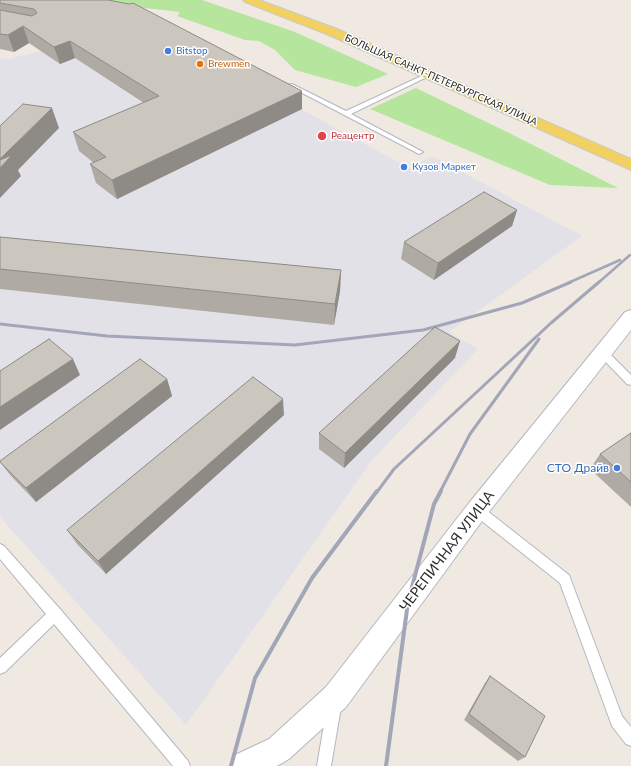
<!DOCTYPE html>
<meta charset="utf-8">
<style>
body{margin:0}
canvas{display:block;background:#efe9e1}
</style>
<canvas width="631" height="766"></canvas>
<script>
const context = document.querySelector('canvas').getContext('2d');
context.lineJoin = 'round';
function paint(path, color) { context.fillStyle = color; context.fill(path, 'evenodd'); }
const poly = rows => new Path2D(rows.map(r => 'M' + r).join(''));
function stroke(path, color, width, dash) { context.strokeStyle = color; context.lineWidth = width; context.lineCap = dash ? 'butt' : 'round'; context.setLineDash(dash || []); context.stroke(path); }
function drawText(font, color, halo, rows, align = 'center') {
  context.font = font + ' Lato,sans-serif'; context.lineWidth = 3; context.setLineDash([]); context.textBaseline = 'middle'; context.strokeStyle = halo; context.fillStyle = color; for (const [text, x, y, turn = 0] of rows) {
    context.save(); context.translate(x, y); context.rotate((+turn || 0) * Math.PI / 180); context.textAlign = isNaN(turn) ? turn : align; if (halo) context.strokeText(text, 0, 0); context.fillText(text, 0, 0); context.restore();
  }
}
const industrial = poly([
 [136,19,409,168,432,156,582,236,449,332,478,349,372,460,186,725,0,517,0,58,8,59,40,51]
]);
const green = poly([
 [75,0,202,0,295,32,388,74,356,87,295,70,275,50,259,41,245,40,177,16,180,12],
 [416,88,505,131,618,188,550,185,370,109]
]);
const lane = poly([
 [428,73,433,74,351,114,421,151,423,152,419,154,287,85,292,84,346,111,428,73],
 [602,348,605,349,631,375,631,385,627,384,599,355,597,352,602,348],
 [477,505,481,506,569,575,622,716,631,727,631,746,626,744,612,726,560,583,473,514,471,510,473,506,477,505],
 [0,544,4,546,60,609,188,761,190,766,173,766,54,624,5,672,0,674,0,658,46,614,0,559,0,544],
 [334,700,339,702,341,707,331,766,317,766,327,707,329,702,334,700]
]);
const street = poly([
 [631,310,631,330,485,517,346,707,289,759,277,766,231,766,235,755,269,739,326,687,469,503,625,312,631,310]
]);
const primary = poly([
 [243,0,259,0,337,29,631,159,631,170,329,35,245,2,243,0]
]);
const railFar2 = poly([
 [568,283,620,260],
 [598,283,630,255]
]);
const railFar1 = poly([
 [0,324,107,336,295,345,423,330,522,303,571,282],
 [377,492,394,469,551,323,599,282],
 [440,492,470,434,539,339]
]);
const rail = poly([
 [231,766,255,678,312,578,377,491],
 [386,766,408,602,434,504,441,491]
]);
const wall = poly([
 [0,0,108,0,302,109,117,199,96,183,90,164,94,163,79,151,73,132,144,103,75,58,60,64,29,43,14,52,0,49],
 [517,210,512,226,434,280,401,259,404,242],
 [0,237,341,270,340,291,334,325,0,289],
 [455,358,344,468,319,449,319,433],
 [167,379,172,396,36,502,11,476,0,462],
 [284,415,106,574,77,544,67,530],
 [631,433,631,507,590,469,600,454],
 [490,676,525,757,518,761,464,720,485,683]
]);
const shadedWall = poly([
 [23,26,29,43,14,52,8,35],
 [70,41,75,58,60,64,54,47],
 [302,91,302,109,117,199,112,180],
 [52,108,59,128,18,170,21,176,0,198,0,159],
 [517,210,512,226,434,280,438,263],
 [341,270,340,291,334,325,335,304],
 [460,341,455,358,344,468,345,453],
 [73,359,80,375,0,430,0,407],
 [167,379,172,396,36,502,26,488],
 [283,399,284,415,106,574,98,561]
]);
const building = poly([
 [0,0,108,0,129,4,133,3,302,91,112,180,90,164,106,157,73,132,159,96,70,41,54,47,23,26,8,35,0,34,0,10,32,16,37,13,34,9,0,3,0,0],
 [23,104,52,108,0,159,0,126,23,104],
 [12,155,0,168,0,160,12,155],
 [484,192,517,210,438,263,404,242,484,192],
 [0,237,341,270,335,304,0,269,0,237],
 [435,327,460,341,345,453,319,433,435,327],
 [49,339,73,359,0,407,0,371,49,339],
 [140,359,167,379,26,488,0,462,0,461,140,359],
 [253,377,283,399,98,561,67,530,253,377],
 [631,433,631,482,600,454,631,433],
 [490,676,545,716,525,757,469,714,490,676]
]);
const markers = [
 [168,51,4,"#3f7fe0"],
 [200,64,4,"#e8710a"],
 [322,136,5,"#e0444e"],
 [404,167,4,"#3f7fe0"],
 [617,468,4,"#3f7fe0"]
];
const farShopnames = [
 ["Bitstop",176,51],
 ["Кузов Маркет",412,167]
];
const farFoodnames = [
 ["Brewmen",208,64]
];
const farStreetnames = [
 ["БОЛЬШАЯ САНКТ-ПЕТЕРБУРГСКАЯ УЛИЦА",441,80,24]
];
const farHealthnames = [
 ["Реацентр",331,136]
];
const shopNames = [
 ["СТО Драйв",609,468]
];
const nearStreetnames = [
 ["ЧЕРЕПИЧНАЯ УЛИЦА",447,551,-53]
];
paint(industrial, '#e3e1e8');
paint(green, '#b6e59e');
stroke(lane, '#b4b7c1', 2);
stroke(street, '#b4b7c1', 2);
stroke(primary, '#c9c9c9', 2);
paint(lane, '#fff');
paint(street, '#fff');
paint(primary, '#f2d163');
stroke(railFar2, '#a3a6b8', 2.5);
stroke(railFar1, '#a3a6b8', 3);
stroke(rail, '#a3a6b8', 4);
paint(wall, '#afaba4');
paint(shadedWall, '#8e8b86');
paint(building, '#cbc7bf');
stroke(building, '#8e8b86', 1);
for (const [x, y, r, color] of markers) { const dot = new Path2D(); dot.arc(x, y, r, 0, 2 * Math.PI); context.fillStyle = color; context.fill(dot); stroke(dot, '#fff', 1.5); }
drawText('10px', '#366cbe', '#fff', farShopnames, 'left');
drawText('10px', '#c56008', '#fff', farFoodnames, 'left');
drawText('10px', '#2e2e2e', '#fff', farStreetnames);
drawText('10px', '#be3a42', '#fff', farHealthnames, 'left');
drawText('12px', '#366cbe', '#fff', shopNames, 'right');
drawText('14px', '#2e2e2e', '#fff', nearStreetnames);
</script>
